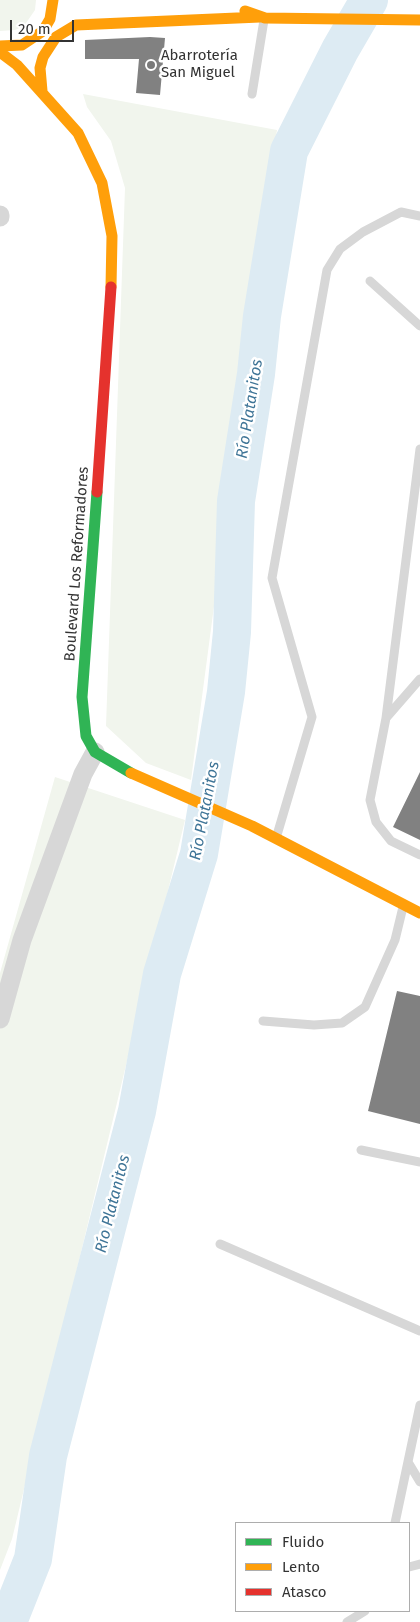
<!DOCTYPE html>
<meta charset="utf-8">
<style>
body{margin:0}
#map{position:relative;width:420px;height:1622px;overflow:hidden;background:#fff;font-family:"Fira Sans",sans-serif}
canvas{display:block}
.legend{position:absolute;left:235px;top:1522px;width:175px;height:90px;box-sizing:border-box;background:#fff;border:1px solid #adadad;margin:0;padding:6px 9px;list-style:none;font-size:15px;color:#333}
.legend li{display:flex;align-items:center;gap:10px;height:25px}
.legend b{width:25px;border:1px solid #adadad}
.scale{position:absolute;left:10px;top:20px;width:64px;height:22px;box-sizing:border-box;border:2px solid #333;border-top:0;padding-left:6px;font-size:15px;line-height:18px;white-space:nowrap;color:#333;-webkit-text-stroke:4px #fff;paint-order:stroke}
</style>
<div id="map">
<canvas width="420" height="1622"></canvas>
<ul class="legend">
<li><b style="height:6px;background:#30b455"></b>Fluido</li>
<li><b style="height:6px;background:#ff9f0a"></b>Lento</li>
<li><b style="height:6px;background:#e5322d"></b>Atasco</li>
</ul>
<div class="scale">20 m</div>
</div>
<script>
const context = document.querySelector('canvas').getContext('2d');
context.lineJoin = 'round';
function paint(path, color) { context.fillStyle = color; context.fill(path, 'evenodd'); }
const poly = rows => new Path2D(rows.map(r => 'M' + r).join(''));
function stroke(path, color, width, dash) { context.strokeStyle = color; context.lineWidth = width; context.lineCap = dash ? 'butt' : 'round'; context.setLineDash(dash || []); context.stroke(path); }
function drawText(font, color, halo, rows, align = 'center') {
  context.font = font + ' "Fira Sans",sans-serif'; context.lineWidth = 5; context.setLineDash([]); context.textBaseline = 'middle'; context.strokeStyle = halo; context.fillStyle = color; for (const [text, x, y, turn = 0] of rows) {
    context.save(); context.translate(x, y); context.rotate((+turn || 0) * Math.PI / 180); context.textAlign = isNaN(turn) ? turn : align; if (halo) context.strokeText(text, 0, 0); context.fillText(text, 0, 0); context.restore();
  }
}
const green = poly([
 [0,0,36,0,35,10,24,26,15,30,0,31],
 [83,94,277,130,191,780,146,763,106,726,125,188,111,141,87,107],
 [55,777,185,820,12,1539,0,1570,0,973]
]);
const river = poly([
 [8,1622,33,1559,48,1456,137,1111,162,974,199,854,226,692,232,632,236,501,256,374,262,316,289,151,340,50,369,0]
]);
const building = poly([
 [150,37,165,38,160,95,136,93,139,59,85,59,85,40],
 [420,772,420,840,393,827],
 [397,991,420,996,420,1124,368,1111]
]);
const lane = poly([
 [252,94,264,20],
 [370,281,420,326],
 [420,449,386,718,370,800,376,822,391,841,420,855],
 [386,718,420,679],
 [277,835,312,717,272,578,327,270,340,249,363,232,401,212,420,216],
 [263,1021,314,1025,342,1023,365,1007,395,940,403,907],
 [361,1150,420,1162],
 [220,1244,420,1331],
 [408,1462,420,1482],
 [395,1523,420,1405],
 [409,1567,420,1564],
 [347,1622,365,1611]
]);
const street = poly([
 [0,215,0,217],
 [0,1019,22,940,83,774,95,752]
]);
const fast = poly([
 [97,492,82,697,86,736,95,752,131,773]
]);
const slow = poly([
 [245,11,265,18,420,20],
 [0,46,22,45,43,31,50,19,53,0],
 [0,52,17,65,78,133,102,183,112,236,111,287],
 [42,91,40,68,43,57,56,37,76,25,260,17],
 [131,773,252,826,420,913]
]);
const jam = poly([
 [97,492,111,287]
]);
const markers = [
 [151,65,5,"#7a7a7a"]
];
const poiNames = [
 ["Abarrotería",161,56],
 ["San Miguel",161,73]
];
const streetNames = [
 ["Boulevard Los Reformadores",77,564,-86]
];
const waterNames = [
 ["Río Platanitos",250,409,-81],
 ["Río Platanitos",205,811,-79],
 ["Río Platanitos",113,1204,-76]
];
paint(green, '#f1f5ed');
stroke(river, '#ddebf3', 38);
paint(building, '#818181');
stroke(lane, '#d7d7d7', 9);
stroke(street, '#d7d7d7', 19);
stroke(fast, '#30b455', 11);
stroke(slow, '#ff9f0a', 11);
stroke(jam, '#e5322d', 11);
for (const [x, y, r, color] of markers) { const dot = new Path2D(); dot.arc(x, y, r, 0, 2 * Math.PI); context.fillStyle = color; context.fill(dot); stroke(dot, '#fff', 2); }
drawText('15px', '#333', '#fff', poiNames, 'left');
drawText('15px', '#333', '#fff', streetNames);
drawText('italic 16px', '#3f7597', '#fff', waterNames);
</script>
